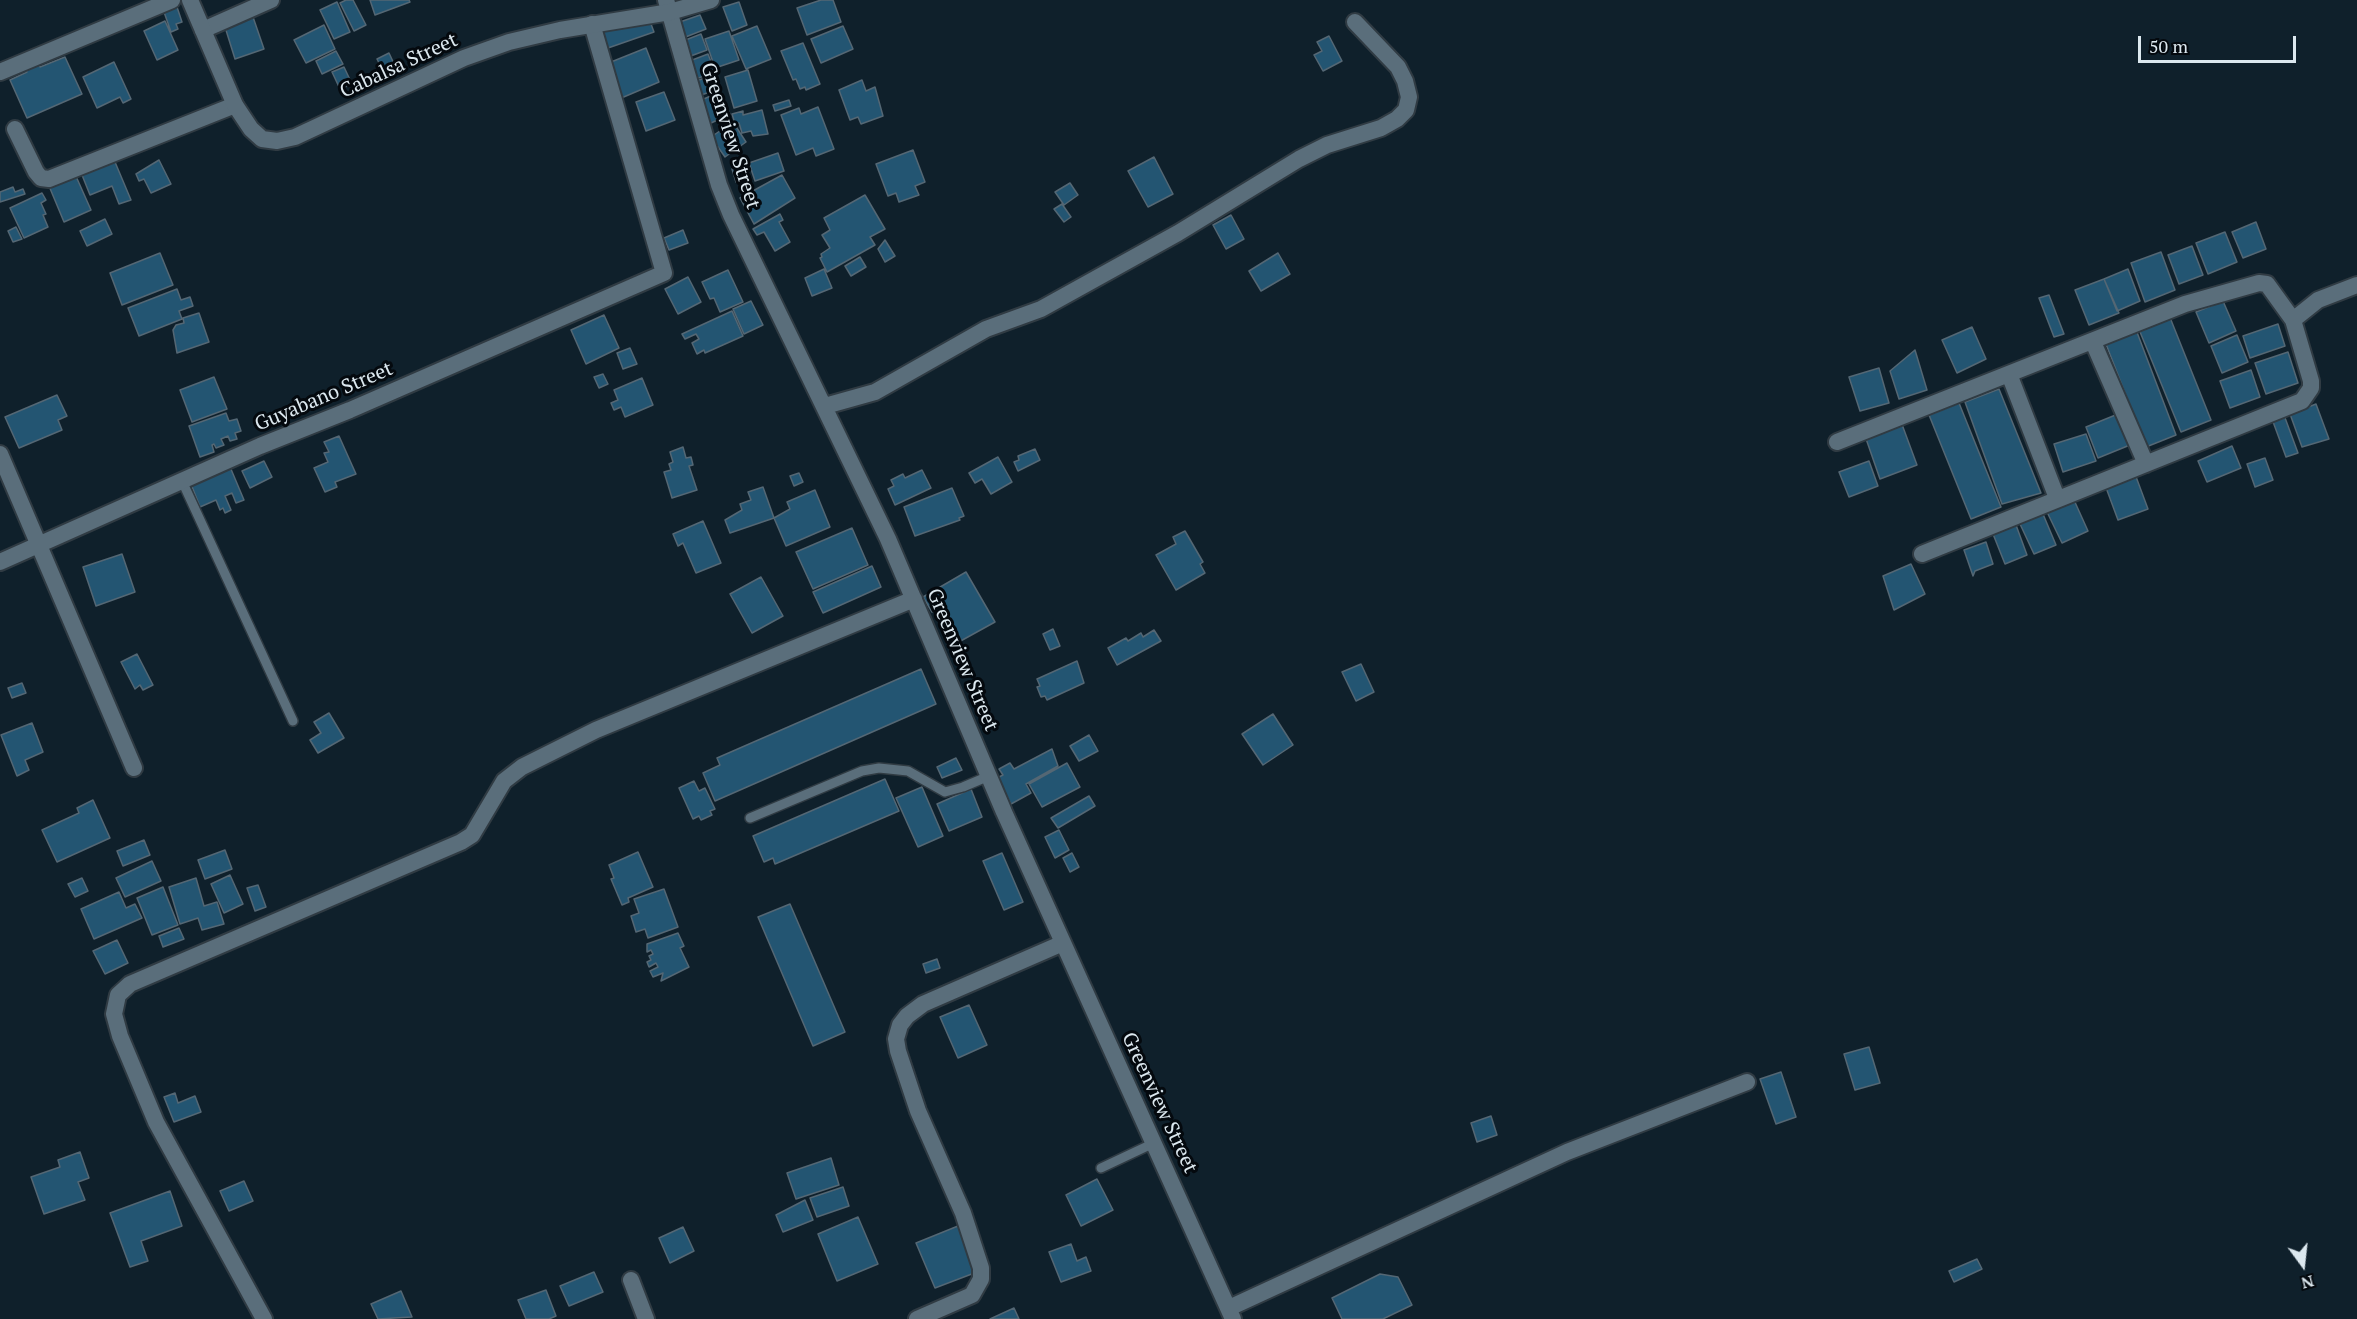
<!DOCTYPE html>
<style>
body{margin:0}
#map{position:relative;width:2357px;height:1319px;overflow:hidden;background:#0f202b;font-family:"PT Serif",serif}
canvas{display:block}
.north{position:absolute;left:2273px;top:1235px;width:60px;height:60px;-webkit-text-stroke:4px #04090e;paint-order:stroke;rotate:165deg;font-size:16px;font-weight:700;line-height:24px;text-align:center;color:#dce8ef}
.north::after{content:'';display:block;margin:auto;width:21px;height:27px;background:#dce8ef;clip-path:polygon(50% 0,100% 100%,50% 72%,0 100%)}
.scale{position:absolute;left:2138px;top:36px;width:158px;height:27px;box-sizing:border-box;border:3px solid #dce8ef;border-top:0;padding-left:8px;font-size:18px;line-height:21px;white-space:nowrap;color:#dce8ef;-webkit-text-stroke:4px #04090e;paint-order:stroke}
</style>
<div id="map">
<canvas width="2357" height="1319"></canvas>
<div class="north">N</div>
<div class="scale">50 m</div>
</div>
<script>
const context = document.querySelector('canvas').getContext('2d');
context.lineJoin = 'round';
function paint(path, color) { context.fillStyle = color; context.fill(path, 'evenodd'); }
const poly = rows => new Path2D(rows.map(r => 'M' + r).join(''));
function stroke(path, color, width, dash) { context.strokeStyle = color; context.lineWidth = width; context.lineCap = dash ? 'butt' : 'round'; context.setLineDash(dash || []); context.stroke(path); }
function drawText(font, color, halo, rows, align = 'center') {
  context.font = font + ' "PT Serif",serif'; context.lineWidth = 6; context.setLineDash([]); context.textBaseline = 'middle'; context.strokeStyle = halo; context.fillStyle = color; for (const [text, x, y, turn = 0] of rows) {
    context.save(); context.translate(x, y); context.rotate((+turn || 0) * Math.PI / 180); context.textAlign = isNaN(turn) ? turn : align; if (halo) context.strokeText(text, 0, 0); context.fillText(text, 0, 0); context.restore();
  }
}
const building = poly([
 [346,0,353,0,366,25,354,31,340,3,346,0],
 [370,0,409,0,410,2,375,15,370,0],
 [821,0,833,0,841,22,807,35,797,8,821,0],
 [337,2,350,32,334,39,320,10,337,2],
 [739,2,747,25,732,31,723,7,739,2],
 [177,7,182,22,176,24,178,29,171,32,164,12,177,7],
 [700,15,706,29,683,38,677,23,700,15],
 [253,17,264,49,235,59,225,27,253,17],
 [165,21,178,50,157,60,144,31,165,21],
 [651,24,654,32,608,48,602,31,651,24],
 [324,25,335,49,306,63,294,40,324,25],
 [757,26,771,59,746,69,732,36,757,26],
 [843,26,853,49,821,63,811,39,843,26],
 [729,31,739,60,715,68,705,39,729,31],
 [701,34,707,50,688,57,683,41,701,34],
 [1329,36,1342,61,1323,71,1314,55,1322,51,1317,42,1329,36],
 [803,43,820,84,806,90,805,87,800,89,796,79,793,80,781,51,803,43],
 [646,48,659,82,619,99,606,64,646,48],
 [336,51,343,64,322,74,316,61,336,51],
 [389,53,396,68,384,73,377,59,389,53],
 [708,54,715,72,693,80,687,62,708,54],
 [65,57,82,94,27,118,10,80,27,72,24,65,37,60,40,67,65,57],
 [114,62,131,99,123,103,120,97,97,108,83,77,114,62],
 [344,67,352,84,340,89,332,72,344,67],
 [748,70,757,101,734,108,725,77,748,70],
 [711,76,716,90,698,96,693,82,711,76],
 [862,80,866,91,875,87,883,116,861,124,858,117,850,120,839,90,862,80],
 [664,92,675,120,646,131,636,102,664,92],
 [720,92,730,114,709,124,699,101,720,92],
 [789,100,791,106,775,111,773,105,789,100],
 [818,107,834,149,816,156,813,148,796,155,781,115,799,108,801,114,818,107],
 [762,110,768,134,753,136,751,131,742,133,739,123,735,124,732,114,743,111,743,115,762,110],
 [733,122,746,142,725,157,711,137,733,122],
 [913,150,925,182,915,186,919,195,899,202,896,193,888,196,876,164,913,150],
 [778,153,784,171,755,181,749,163,778,153],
 [1154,157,1173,194,1148,207,1128,171,1154,157],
 [159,160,171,184,151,193,144,179,139,181,136,174,159,160],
 [115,162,131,200,119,204,112,186,90,195,82,175,115,162],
 [746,165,750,178,736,182,732,169,746,165],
 [75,174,91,210,64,222,49,186,75,174],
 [782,175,795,198,754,224,740,198,782,175],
 [1070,183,1078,195,1064,205,1055,192,1070,183],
 [13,187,15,192,23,189,25,194,0,202,0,192,13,187],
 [42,193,46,200,41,203,46,214,43,215,48,227,24,238,10,208,42,193],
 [865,195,885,229,870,237,875,245,827,272,820,258,822,257,821,254,830,248,822,235,830,230,824,218,865,195],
 [1062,204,1071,217,1064,222,1054,209,1062,204],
 [780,214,783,220,779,222,790,242,775,251,764,232,757,235,753,229,780,214],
 [1231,215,1244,239,1226,249,1213,225,1231,215],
 [105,219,112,234,87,246,80,231,105,219],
 [2256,222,2266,249,2243,258,2232,232,2256,222],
 [16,227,22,239,13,242,8,231,16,227],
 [683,230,688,243,669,250,664,238,683,230],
 [2225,232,2237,262,2208,274,2196,243,2225,232],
 [885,240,895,256,885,262,878,249,885,240],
 [2192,246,2203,275,2179,284,2168,255,2192,246],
 [2161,252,2175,290,2145,302,2131,263,2161,252],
 [160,253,173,285,122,305,110,273,160,253],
 [1278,253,1290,274,1261,291,1249,271,1278,253],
 [860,257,866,267,851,276,845,266,860,257],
 [824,269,832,288,812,296,805,278,824,269],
 [2128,269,2140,301,2117,311,2104,279,2128,269],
 [728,270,743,302,720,312,714,298,710,299,702,282,728,270],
 [688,277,701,302,678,314,665,289,688,277],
 [2104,279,2119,313,2089,325,2075,290,2104,279],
 [177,289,181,300,190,297,193,306,179,311,182,319,139,336,128,308,177,289],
 [2049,295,2064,334,2054,337,2039,298,2049,295],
 [751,301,763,325,744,334,733,309,751,301],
 [2223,301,2236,331,2209,343,2196,312,2223,301],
 [732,311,743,336,705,353,704,350,697,354,692,343,699,339,696,334,685,339,682,334,732,311],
 [199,313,209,342,177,353,173,330,176,325,184,323,183,318,199,313],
 [604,315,619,348,586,364,571,330,604,315],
 [2169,315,2211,420,2181,432,2138,327,2169,315],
 [2278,324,2285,346,2250,358,2243,336,2278,324],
 [1972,327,1986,359,1957,373,1942,340,1972,327],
 [2135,327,2176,435,2146,447,2104,339,2135,327],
 [2237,335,2248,362,2222,373,2211,346,2237,335],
 [630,348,637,364,623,369,617,353,630,348],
 [1915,350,1927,390,1899,399,1890,371,1915,350],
 [2288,352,2298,383,2266,394,2255,363,2288,352],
 [1879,368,1889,403,1860,411,1849,377,1879,368],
 [2251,370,2260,397,2230,408,2220,381,2251,370],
 [603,374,608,384,599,388,594,377,603,374],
 [214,377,227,409,192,422,180,390,214,377],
 [642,378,653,405,625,417,621,407,614,410,611,403,618,400,614,390,642,378],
 [1999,389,2041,493,2002,504,1965,402,1999,389],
 [57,395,67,416,58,420,62,430,19,448,5,417,57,395],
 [1959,403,2001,507,1971,519,1929,415,1959,403],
 [2316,404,2329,439,2302,447,2290,414,2316,404],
 [226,413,229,421,237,419,241,431,235,433,237,439,230,441,228,436,221,439,224,445,216,448,214,444,212,445,214,452,200,457,189,426,226,413],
 [2118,414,2130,445,2098,458,2086,427,2118,414],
 [2284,415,2298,453,2286,457,2272,419,2284,415],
 [1900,419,1917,465,1880,479,1864,433,1900,419],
 [2086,434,2096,461,2063,472,2054,444,2086,434],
 [339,436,356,474,335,482,337,487,325,492,314,468,328,462,324,453,329,452,324,442,339,436],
 [2232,446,2241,468,2207,482,2198,461,2232,446],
 [683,447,686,458,691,457,693,465,689,466,697,490,672,498,664,472,671,470,669,464,673,462,670,452,683,447],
 [1035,449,1040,460,1018,471,1014,462,1019,460,1018,456,1035,449],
 [998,457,1012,482,991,494,982,479,975,483,969,473,998,457],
 [2265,458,2273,480,2255,487,2247,464,2265,458],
 [264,461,272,477,250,488,242,471,264,461],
 [1869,461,1878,486,1849,497,1839,472,1869,461],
 [228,462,244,500,236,503,232,493,225,496,231,510,225,513,223,508,220,510,216,500,200,507,189,479,228,462],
 [922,470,931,488,895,505,888,489,894,486,891,480,903,474,905,478,922,470],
 [799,473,803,482,794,486,790,476,799,473],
 [2135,474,2148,509,2118,520,2105,485,2135,474],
 [763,487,774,518,730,533,725,520,742,510,740,504,751,500,748,492,763,487],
 [952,488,964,516,959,518,960,520,915,536,904,507,952,488],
 [815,490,830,527,786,546,774,518,790,509,787,502,815,490],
 [2074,500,2088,531,2062,543,2047,512,2074,500],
 [2043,514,2056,545,2034,554,2020,524,2043,514],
 [703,521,721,563,696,573,683,543,678,546,673,534,703,521],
 [2016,525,2027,555,2005,564,1993,534,2016,525],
 [852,528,868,565,813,589,796,552,852,528],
 [1185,531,1203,562,1200,564,1205,573,1176,590,1156,555,1176,544,1173,537,1185,531],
 [1986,542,1993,564,1975,571,1973,576,1964,550,1986,542],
 [122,554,135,592,96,606,83,567,122,554],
 [1911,564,1925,594,1894,610,1883,576,1911,564],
 [872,566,881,587,823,613,813,592,872,566],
 [966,572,995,622,957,643,938,609,932,612,923,597,966,572],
 [761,577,783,616,752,633,730,594,761,577],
 [1053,629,1060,646,1050,650,1043,634,1053,629],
 [1154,630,1161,641,1117,665,1108,648,1126,638,1128,641,1141,633,1143,637,1154,630],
 [137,654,153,685,143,690,140,685,135,689,121,662,137,654],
 [1077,661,1084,683,1047,700,1045,696,1041,697,1037,687,1040,686,1037,679,1077,661],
 [1361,664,1374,692,1356,701,1342,672,1361,664],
 [921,669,936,704,715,801,703,773,720,765,717,758,921,669],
 [22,683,26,693,12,698,8,688,22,683],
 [329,713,344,738,318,753,310,740,321,733,314,722,329,713],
 [1273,714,1293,745,1263,765,1242,734,1273,714],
 [32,723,43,752,25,760,29,770,17,776,1,735,32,723],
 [1089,735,1098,751,1079,761,1070,746,1089,735],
 [1052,749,1058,766,1026,784,1031,793,1011,804,997,778,1003,775,999,769,1010,763,1014,769,1052,749],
 [956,758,962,770,942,778,937,767,956,758],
 [1067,763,1080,787,1042,807,1029,784,1067,763],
 [885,779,899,811,775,864,773,858,764,862,753,836,885,779],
 [694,781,699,791,705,788,715,809,710,811,712,815,701,820,699,816,693,819,679,788,694,781],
 [922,787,943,836,918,847,896,798,922,787],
 [971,789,982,817,949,831,937,804,971,789],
 [1089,796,1095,806,1058,828,1051,818,1089,796],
 [93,800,110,838,57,862,42,830,79,813,77,808,93,800],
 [1059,830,1069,850,1055,858,1045,837,1059,830],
 [144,840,150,855,123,866,117,851,144,840],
 [225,850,232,869,205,879,198,860,225,850],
 [638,852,653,887,628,898,629,902,622,905,611,879,614,878,609,865,638,852],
 [1002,853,1023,902,1004,910,983,861,1002,853],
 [1072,853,1079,867,1070,872,1063,858,1072,853],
 [152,861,161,881,125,897,116,878,152,861],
 [230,875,243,904,224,913,211,884,230,875],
 [82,878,88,891,75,897,68,884,82,878],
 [196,878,204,906,217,902,224,924,202,930,198,918,180,924,169,887,196,878],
 [258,885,266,907,255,911,247,888,258,885],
 [163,887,178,925,152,935,137,898,163,887],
 [664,889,678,927,648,938,645,929,636,932,631,916,639,913,634,899,664,889],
 [119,892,126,908,135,904,142,918,94,939,81,909,119,892],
 [790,904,845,1032,813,1046,758,917,790,904],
 [179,928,184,939,163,947,159,936,179,928],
 [678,933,684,946,680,948,689,967,661,981,663,973,653,977,650,971,658,967,656,963,649,967,647,962,651,960,649,956,653,954,651,950,647,952,647,944,678,933],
 [117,940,128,963,105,974,93,951,117,940],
 [937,959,940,968,926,973,923,964,937,959],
 [969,1005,987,1045,958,1058,940,1017,969,1005],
 [1869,1047,1880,1083,1855,1090,1844,1054,1869,1047],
 [1781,1072,1796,1117,1776,1124,1760,1079,1781,1072],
 [175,1093,178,1103,195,1096,201,1112,174,1122,164,1097,175,1093],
 [1491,1116,1497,1135,1477,1142,1471,1123,1491,1116],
 [80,1152,89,1178,78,1182,85,1200,44,1214,31,1177,60,1167,58,1160,80,1152],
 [831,1158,839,1185,796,1199,787,1173,831,1158],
 [1097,1179,1113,1210,1081,1226,1066,1195,1097,1179],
 [244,1181,253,1201,229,1211,220,1191,244,1181],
 [843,1187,849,1206,817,1217,810,1198,843,1187],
 [170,1191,182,1226,141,1241,148,1261,130,1267,110,1213,170,1191],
 [805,1200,813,1220,783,1232,776,1215,805,1200],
 [858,1217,878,1264,837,1281,818,1234,858,1217],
 [958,1226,977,1272,935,1288,916,1243,958,1226],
 [683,1227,694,1251,670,1263,659,1238,683,1227],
 [1071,1244,1077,1261,1086,1257,1091,1271,1061,1282,1049,1252,1071,1244],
 [1977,1259,1982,1269,1954,1282,1949,1271,1977,1259],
 [594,1272,603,1292,569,1306,560,1286,594,1272],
 [1380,1274,1398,1277,1412,1305,1383,1319,1342,1319,1332,1298,1380,1274],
 [546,1290,556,1316,549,1319,526,1319,518,1300,546,1290],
 [401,1291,412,1317,378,1319,371,1304,401,1291],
 [1014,1308,1019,1319,990,1319,1014,1308]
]);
const service = poly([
 [182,481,293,721],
 [750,818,862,771,879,768,908,771,945,792,963,787,989,776],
 [1101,1168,1154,1143]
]);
const minor = poly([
 [666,0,719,185,731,215,888,539,1004,812,1233,1319],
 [203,30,271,0],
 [0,72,172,0],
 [15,129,36,172,41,178,49,179,235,105],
 [2093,342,2146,464],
 [2009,374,2057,498],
 [825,406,875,392,986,329,1041,309,1178,233,1299,159,1327,145,1381,128,1397,119,1406,110,1409,97,1405,81,1398,67,1355,22],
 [1837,442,2185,304,2259,283,2267,284,2293,320],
 [0,454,134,768],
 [1922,554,2302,401,2311,388,2311,381,2293,320,2318,300,2357,285],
 [0,562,260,446,350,410,664,273,592,24],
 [631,1280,646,1319],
 [1229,1308,1567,1152,1747,1082],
 [264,1319,156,1122,120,1036,114,1014,118,995,130,984,461,842,472,835,504,781,522,767,596,730,914,599],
 [917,1319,972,1295,981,1279,981,1268,963,1213,918,1111,898,1051,896,1039,900,1025,907,1016,923,1004,1063,943]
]);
const tertiary = poly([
 [190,0,235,105,251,129,262,139,277,141,295,137,464,58,509,42,560,30,670,12,711,0]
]);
const streetNames = [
 ["Cabalsa Street",399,66,-25],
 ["Greenview Street",730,136,72],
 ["Guyabano Street",324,397,-23],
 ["Greenview Street",962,660,67],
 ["Greenview Street",1159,1103,65]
];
paint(building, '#235572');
stroke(building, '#546774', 1.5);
stroke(service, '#303b43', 12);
stroke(minor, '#303b43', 20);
stroke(tertiary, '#303b43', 20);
stroke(service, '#5a6e7b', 9);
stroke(minor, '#5a6e7b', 16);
stroke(tertiary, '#5a6e7b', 16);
drawText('20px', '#dce8ef', '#04090e', streetNames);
</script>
